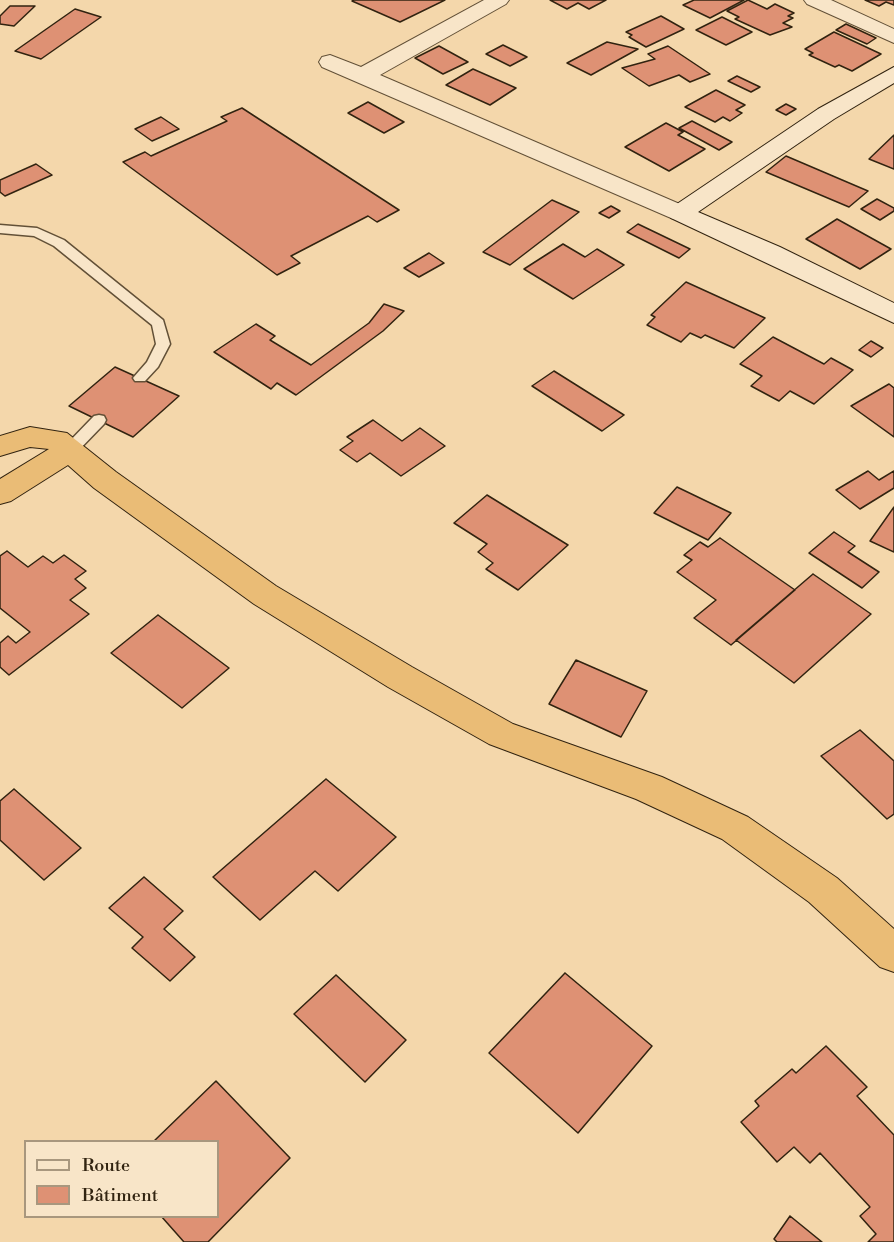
<!DOCTYPE html>
<meta charset="utf-8">
<style>
body{margin:0}
#map{position:relative;width:894px;height:1242px;overflow:hidden;background:#f4d7ab;font-family:"Libre Bodoni",serif}
canvas{display:block}
.legend{position:absolute;left:24px;top:1140px;width:195px;height:78px;box-sizing:border-box;background:#f8e5c8;border:2px solid #a8977e;margin:0;padding:8px 10px;list-style:none;font-size:18px;color:#312310}
.legend li{display:flex;align-items:center;gap:12px;height:30px}
.legend b{width:30px;border:2px solid #a8977e}
</style>
<div id="map">
<canvas width="894" height="1242"></canvas>
<ul class="legend">
<li><b style="height:8px;background:#f8e5c8"></b>Route</li>
<li><b style="height:16px;background:#de9174"></b>Bâtiment</li>
</ul>
</div>
<script>
const context = document.querySelector('canvas').getContext('2d');
context.lineJoin = 'round';
function paint(path, color) { context.fillStyle = color; context.fill(path, 'evenodd'); }
const poly = rows => new Path2D(rows.map(r => 'M' + r).join(''));
function stroke(path, color, width, dash) { context.strokeStyle = color; context.lineWidth = width; context.lineCap = dash ? 'butt' : 'round'; context.setLineDash(dash || []); context.stroke(path); }
const building = poly([
 [445,0,400,22,352,1,354,0,445,0],
 [550,0,606,0,589,9,578,3,567,9,550,0],
 [694,0,744,0,710,18,683,5,694,0],
 [748,0,767,9,775,4,794,13,788,16,793,18,783,23,792,27,770,35,735,19,739,17,727,11,748,0],
 [865,0,894,0,894,5,886,2,879,6,865,0],
 [10,6,35,6,14,26,0,24,0,16,10,6],
 [75,9,101,17,41,59,15,51,75,9],
 [661,16,684,29,646,47,629,37,632,35,626,32,661,16],
 [722,17,752,32,726,45,696,30,722,17],
 [846,24,876,38,867,44,836,30,846,24],
 [834,32,881,54,852,71,839,65,835,67,809,55,813,53,805,49,834,32],
 [607,42,638,49,591,75,567,63,607,42],
 [503,45,527,57,510,66,486,54,503,45],
 [439,46,468,62,443,74,415,58,439,46],
 [668,46,710,74,690,82,679,75,649,86,622,68,655,59,648,54,668,46],
 [473,69,516,88,490,105,446,85,473,69],
 [737,76,760,87,751,92,728,81,737,76],
 [716,90,745,105,736,110,742,113,730,121,723,117,715,122,685,107,716,90],
 [368,102,404,122,384,133,348,113,368,102],
 [786,104,796,109,786,115,776,110,786,104],
 [242,108,399,210,377,222,368,216,291,256,300,263,277,275,123,162,145,152,151,156,227,121,221,117,242,108],
 [161,117,179,129,152,141,135,129,161,117],
 [692,121,732,142,719,150,679,128,692,121],
 [666,123,683,132,678,135,705,149,669,171,625,147,666,123],
 [894,135,894,169,869,159,894,135],
 [786,156,868,191,849,207,766,172,786,156],
 [36,164,52,175,5,196,0,192,0,180,36,164],
 [877,199,894,208,894,211,880,220,861,209,877,199],
 [552,200,579,212,510,265,483,252,552,200],
 [611,206,620,211,609,218,599,213,611,206],
 [837,219,891,249,860,269,806,239,837,219],
 [638,224,690,249,679,258,627,232,638,224],
 [563,244,585,257,597,249,624,265,573,299,524,269,563,244],
 [429,253,444,263,419,277,404,268,429,253],
 [686,282,765,318,734,348,705,335,701,338,690,333,681,342,647,325,655,317,651,315,686,282],
 [384,304,404,311,383,331,296,395,277,383,271,389,214,352,256,324,275,336,270,340,311,365,369,323,384,304],
 [773,337,824,364,831,358,853,370,814,404,790,391,779,401,751,386,762,376,740,364,773,337],
 [871,341,883,348,871,357,859,350,871,341],
 [115,367,179,396,133,437,69,406,115,367],
 [554,371,624,415,602,431,532,386,554,371],
 [889,384,894,388,894,437,851,406,889,384],
 [373,420,402,441,420,428,445,446,401,476,370,453,357,462,340,450,353,441,347,437,373,420],
 [868,471,879,480,894,471,894,488,860,509,836,490,868,471],
 [677,487,731,513,708,540,654,513,677,487],
 [487,495,568,545,518,590,486,569,493,563,478,552,487,544,454,523,487,495],
 [894,507,894,552,870,541,894,507],
 [834,532,855,546,848,552,879,572,862,588,809,553,834,532],
 [720,538,795,590,731,645,694,618,716,600,677,572,692,560,684,555,700,542,708,547,720,538],
 [7,551,28,567,43,556,53,563,64,555,86,571,75,579,86,588,70,600,89,614,9,675,0,667,0,643,8,636,16,643,30,632,0,608,0,556,7,551],
 [813,574,871,614,794,683,736,640,813,574],
 [158,615,229,668,182,708,111,653,158,615],
 [576,660,647,691,621,737,549,704,576,660],
 [860,730,894,761,894,814,887,819,821,756,860,730],
 [326,779,396,837,338,891,315,871,260,920,213,877,326,779],
 [14,789,81,848,44,880,0,840,0,801,14,789],
 [144,877,183,911,164,929,195,957,170,981,132,948,143,937,109,908,144,877],
 [565,973,652,1046,578,1133,489,1053,565,973],
 [336,975,406,1040,365,1082,294,1014,336,975],
 [826,1046,867,1087,857,1096,894,1135,894,1242,868,1242,876,1234,860,1216,870,1207,820,1153,810,1163,794,1147,777,1162,741,1122,759,1106,755,1101,792,1069,796,1073,826,1046],
 [216,1081,290,1158,208,1242,184,1242,161,1216,218,1216,218,1142,153,1142,216,1081],
 [790,1216,822,1242,777,1242,774,1239,790,1216]
]);
const lane = poly([
 [0,225,37,228,64,240,163,320,170,344,158,367,145,381,135,381,133,378,147,362,156,344,152,325,54,246,34,236,0,233,0,225],
 [99,415,104,416,106,420,104,424,75,454,65,454,63,450,65,446,94,416,99,415]
]);
const street = poly([
 [484,0,509,0,506,4,380,75,689,208,692,213,689,218,680,220,671,218,322,67,319,62,322,57,330,55,361,67,484,0],
 [804,0,831,0,894,29,894,43,807,4,804,0]
]);
const secondary = poly([
 [894,67,894,83,834,119,698,212,780,247,894,303,894,323,671,218,668,213,671,208,818,109,894,67]
]);
const highway = poly([
 [30,427,67,433,116,472,276,586,412,667,513,724,662,777,748,817,837,878,894,929,894,972,880,967,809,902,722,839,636,799,489,744,388,687,254,604,94,488,68,465,11,501,0,504,0,479,49,449,30,447,0,456,0,436,30,427]
]);
paint(building, '#de9174');
stroke(building, '#312310', 1.5);
stroke(lane, '#625037', 3);
stroke(street, '#625037', 2);
stroke(secondary, '#312310', 2);
stroke(highway, '#312310', 2);
paint(lane, '#f8e5c8');
paint(street, '#f8e5c8');
paint(secondary, '#f8e5c8');
paint(highway, '#eabc76');
</script>
